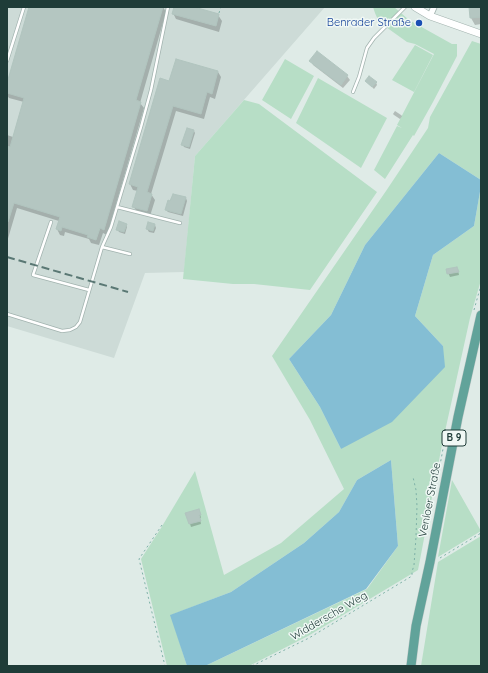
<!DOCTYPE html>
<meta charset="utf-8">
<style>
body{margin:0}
#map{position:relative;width:488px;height:673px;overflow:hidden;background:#dfebe7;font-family:Quicksand,sans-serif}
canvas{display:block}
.frame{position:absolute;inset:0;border:8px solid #1f3c38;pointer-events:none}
</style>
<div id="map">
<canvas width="488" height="673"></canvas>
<div class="frame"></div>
</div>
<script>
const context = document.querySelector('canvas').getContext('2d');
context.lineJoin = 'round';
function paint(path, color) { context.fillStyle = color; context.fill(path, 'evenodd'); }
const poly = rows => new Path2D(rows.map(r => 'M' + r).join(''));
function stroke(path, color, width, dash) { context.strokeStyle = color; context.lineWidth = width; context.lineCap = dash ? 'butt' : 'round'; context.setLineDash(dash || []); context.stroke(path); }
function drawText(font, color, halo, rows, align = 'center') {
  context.font = font + ' Quicksand,sans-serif'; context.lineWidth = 3; context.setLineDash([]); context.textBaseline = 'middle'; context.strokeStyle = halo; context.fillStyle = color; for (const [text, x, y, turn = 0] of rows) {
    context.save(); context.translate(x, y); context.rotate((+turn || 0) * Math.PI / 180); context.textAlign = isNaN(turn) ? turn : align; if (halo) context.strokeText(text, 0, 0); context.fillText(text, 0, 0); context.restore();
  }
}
const built = poly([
 [7,7,325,7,195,156,184,272,145,273,114,358,7,326]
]);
const green = poly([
 [373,7,394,7,409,20,452,44,457,44,457,56,433,102,414,136,413,135,385,179,374,170,397,126,402,128,397,125,434,54,415,44,407,42,379,22,375,13],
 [472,41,481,44,481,180,439,153,365,245,331,315,289,359,320,407,341,449,443,346,415,316,433,255,474,226,481,186,481,280,470,318,442,445,418,570,308,636,249,666,205,666,367,589,398,546,391,460,357,480,339,512,304,543,231,592,171,615,187,666,167,666,141,559,161,528,195,471,224,575,281,543,344,489,310,420,272,356,386,191,428,128,430,117],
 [415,45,433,55,414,92,392,80],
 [285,59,314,76,291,119,262,100],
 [318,78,387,118,361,168,296,123],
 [244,100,259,104,377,192,310,290,254,284,233,284,183,279,195,156],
 [452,480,481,531,438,557],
 [481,536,481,666,421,666,438,562]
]);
const water = poly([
 [439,153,481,180,481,186,474,226,433,255,415,316,443,346,445,367,392,422,341,449,320,407,289,359,331,315,365,245],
 [391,460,398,546,366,589,205,666,187,666,170,615,231,592,304,543,339,512,357,480]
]);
const shadow = poly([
 [30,7,163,7,166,12,140,103,144,108,107,235,103,233,99,245,91,243,89,239,65,232,64,236,60,235,57,229,59,221,17,208,7,242,7,135,13,137,24,102,9,98,7,95,7,87],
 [175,7,190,7,218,15,222,21,219,32,176,19,173,13],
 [470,7,481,7,481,24,475,25,471,18],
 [311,61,347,76,350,80,343,88,313,65],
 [218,72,221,77,215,99,210,97,204,119,176,111,151,194,155,200,150,216,137,212,134,207,138,191,133,190,130,184,170,82],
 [376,82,377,85,374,89,368,83],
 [395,111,401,115,402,116,400,119,394,115,393,114],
 [194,131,195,133,190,149,184,147,183,145],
 [173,195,186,198,187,201,183,216,168,212,166,210],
 [126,224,127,227,125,234,119,232,118,230],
 [155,225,156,228,154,233,149,232,147,229],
 [447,270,458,270,459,275,450,277],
 [200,513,201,518,200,518,201,524,191,527,187,514]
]);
const building = poly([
 [29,7,163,7,136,100,141,102,104,230,100,228,96,240,87,237,88,235,62,227,61,231,56,229,60,217,14,203,8,222,7,222,7,146,10,147,24,98,7,93,7,83,29,7],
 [174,7,194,7,219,14,216,26,172,14,174,7],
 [469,7,481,7,481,17,470,18,469,7],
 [317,51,348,75,341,85,309,61,317,51],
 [176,59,218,71,212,94,207,92,201,114,173,106,147,192,152,194,147,211,132,207,138,187,129,184,160,78,169,81,176,59],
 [369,76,377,82,372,87,365,81,369,76],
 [187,128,194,130,189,147,181,145,187,128],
 [173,194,186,197,181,214,165,210,168,200,170,201,173,194],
 [119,221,127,224,124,232,116,230,119,221],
 [148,222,155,224,153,231,146,229,148,222],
 [457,267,459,272,447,274,446,269,457,267],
 [199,509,201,515,199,515,201,521,189,524,185,513,199,509]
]);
const path = poly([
 [219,13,221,7],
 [474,310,481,285],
 [438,476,445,438],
 [162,525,139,559,165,666],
 [440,558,481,533],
 [252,666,309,638,412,576,412,572,414,565,416,537,417,506,416,490,413,477]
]);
const service = poly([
 [7,61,24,7],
 [353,92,359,77,367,48,374,38,405,7],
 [117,207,180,223],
 [51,222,33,275,89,290],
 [130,254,102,247,111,227,141,127,151,90,168,7],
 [7,314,62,331,70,330,76,327,80,322,102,247]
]);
const minor = poly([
 [430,16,434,7]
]);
const tertiary = poly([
 [415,7,430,16,481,34]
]);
const primary = poly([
 [411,666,416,626,430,562,458,417,481,315]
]);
const rail = poly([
 [7,257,128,292]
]);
const markers = [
 [419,23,4,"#1a4fb4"]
];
const shields = [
 [454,438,24]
];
const shieldNames = [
 ["B 9",454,438]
];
const transitNames = [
 ["Benrader Straße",411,23]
];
const streetNames = [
 ["Venloer Straße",430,500,-79],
 ["Widdersche Weg",329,616,-30]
];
paint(built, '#cddbd7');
paint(green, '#b7dec6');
paint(water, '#84bed4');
paint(shadow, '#0003');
paint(building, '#b4c6c1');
stroke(building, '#b1c5bf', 1);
stroke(service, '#a2b3af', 4);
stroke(minor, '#a2b3af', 7);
stroke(tertiary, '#a2b3af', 8);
stroke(primary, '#c0c8c7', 10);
stroke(path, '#7eb1a7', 1, [2, 3]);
stroke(service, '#fff', 2.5);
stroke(minor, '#fff', 5.5);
stroke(tertiary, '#fff', 7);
stroke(primary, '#61a39a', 9);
stroke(rail, '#5a7874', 2, [8, 4]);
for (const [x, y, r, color] of markers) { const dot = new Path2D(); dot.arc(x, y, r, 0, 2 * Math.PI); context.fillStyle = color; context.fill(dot); stroke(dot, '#f0f8f5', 1.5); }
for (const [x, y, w] of shields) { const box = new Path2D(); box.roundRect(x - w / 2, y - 8, w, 16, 3); context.fillStyle = '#f0f8f5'; context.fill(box); stroke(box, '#1f3c38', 1); }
drawText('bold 10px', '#1f3c38', null, shieldNames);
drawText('11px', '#164399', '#f0f8f5', transitNames, 'right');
drawText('11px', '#1f3c38', '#f0f8f5', streetNames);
</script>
